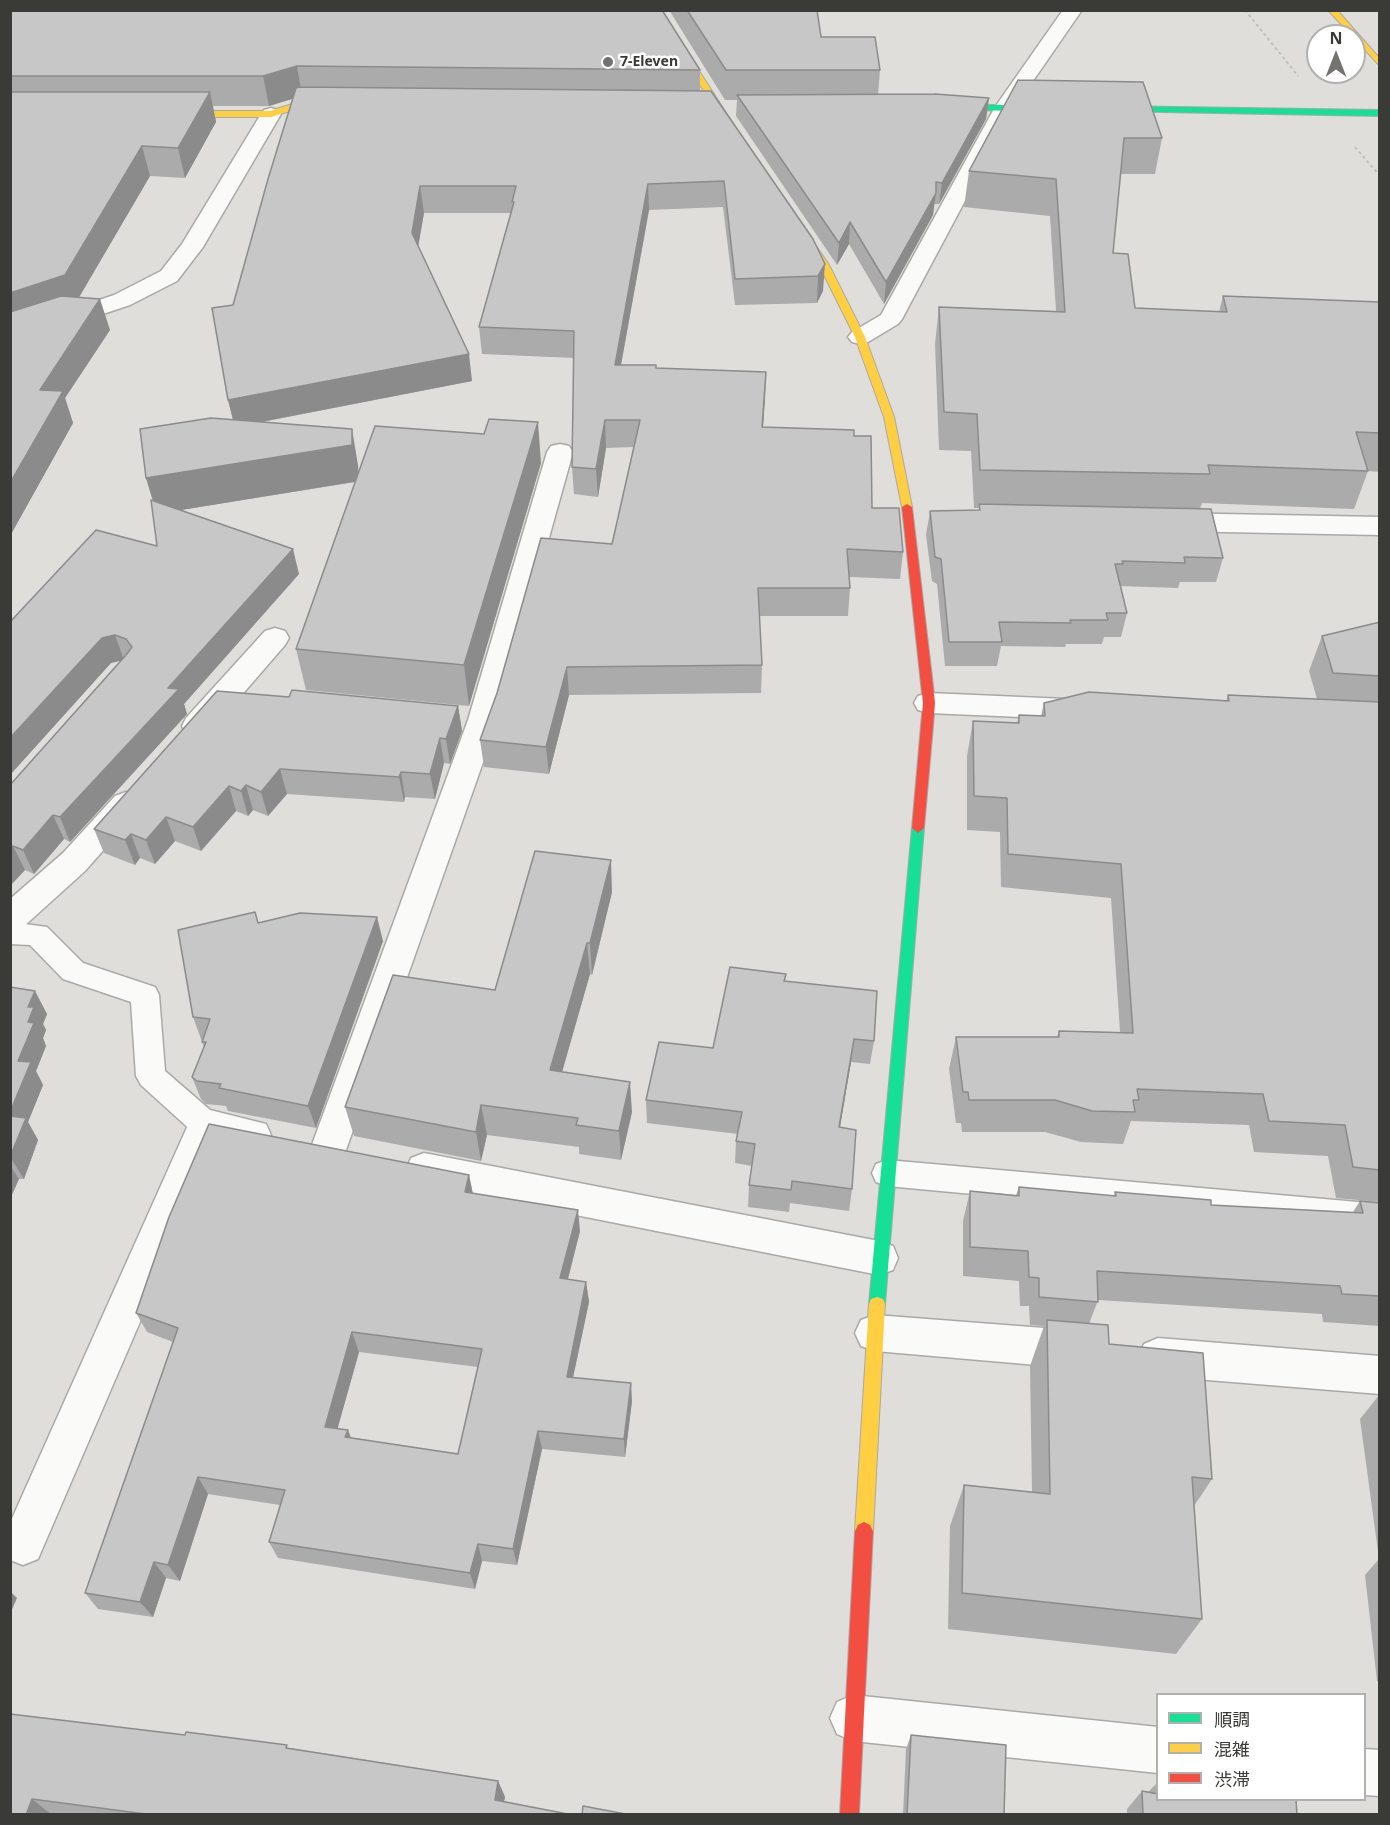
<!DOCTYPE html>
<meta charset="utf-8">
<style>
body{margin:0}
#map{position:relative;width:1390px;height:1825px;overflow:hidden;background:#dfdeda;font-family:"Noto Sans","Noto Sans JP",sans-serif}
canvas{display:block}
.frame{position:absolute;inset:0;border:12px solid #3a3a37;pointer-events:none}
.legend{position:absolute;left:1156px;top:1693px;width:210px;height:108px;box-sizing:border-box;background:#fff;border:2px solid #b0b0af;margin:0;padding:8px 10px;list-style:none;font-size:18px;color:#3a3a37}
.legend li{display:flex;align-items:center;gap:12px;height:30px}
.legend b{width:30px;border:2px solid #b0b0af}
.north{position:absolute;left:1306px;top:24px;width:60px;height:60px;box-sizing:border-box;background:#fff;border:2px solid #b0b0af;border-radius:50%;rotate:0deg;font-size:16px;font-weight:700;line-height:24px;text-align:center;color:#3a3a37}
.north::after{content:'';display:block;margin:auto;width:21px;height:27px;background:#747370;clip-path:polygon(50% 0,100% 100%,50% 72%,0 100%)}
</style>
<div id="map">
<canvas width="1390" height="1825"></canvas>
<div class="frame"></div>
<ul class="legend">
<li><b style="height:8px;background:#16e098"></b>順調</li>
<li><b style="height:8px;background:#ffcf43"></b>混雑</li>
<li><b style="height:8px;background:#f24e42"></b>渋滞</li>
</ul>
<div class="north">N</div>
</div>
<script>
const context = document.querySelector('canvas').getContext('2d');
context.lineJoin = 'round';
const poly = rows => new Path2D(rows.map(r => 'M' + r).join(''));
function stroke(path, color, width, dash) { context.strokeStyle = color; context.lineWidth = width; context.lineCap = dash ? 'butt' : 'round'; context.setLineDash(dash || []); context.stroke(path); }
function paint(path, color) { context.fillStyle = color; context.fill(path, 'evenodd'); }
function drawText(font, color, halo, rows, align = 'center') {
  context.font = font + ' "Noto Sans",sans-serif'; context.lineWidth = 5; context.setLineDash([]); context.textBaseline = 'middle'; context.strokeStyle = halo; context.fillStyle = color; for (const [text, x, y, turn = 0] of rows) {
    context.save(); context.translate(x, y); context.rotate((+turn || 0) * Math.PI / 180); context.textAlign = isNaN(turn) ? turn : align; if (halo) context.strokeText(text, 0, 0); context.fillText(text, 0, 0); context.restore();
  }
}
const path = poly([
 [1245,10,1298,76],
 [1355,147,1380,176]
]);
const lane = poly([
 [10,922,47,927,83,963,155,987,159,995,165,1071,217,1116,221,1125,217,1134,206,1138,195,1134,141,1085,136,1076,131,1002,63,979,30,945,10,944,10,922],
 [887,1160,1380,1204,1380,1232,887,1186,876,1182,872,1173,876,1164,887,1160]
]);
const street = poly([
 [1063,10,1082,10,1015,107,902,319,898,324,868,342,860,344,852,342,848,337,852,332,881,315,995,107,1063,10],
 [271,108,278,110,281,114,203,247,177,281,130,305,10,345,10,330,114,295,161,271,182,244,261,114,264,110,271,108],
 [560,444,569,446,573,452,498,720,346,1150,341,1161,328,1166,315,1161,310,1150,468,720,547,452,551,446,560,444],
 [1169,513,1380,517,1380,535,1169,531,1159,528,1156,522,1159,516,1169,513],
 [275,628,285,631,289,638,285,645,208,734,197,737,186,734,182,726,186,718,265,631,275,628],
 [929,693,1089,700,1100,703,1104,710,1100,717,1089,720,929,713,918,710,914,703,918,696,929,693],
 [126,792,137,796,142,804,137,812,85,871,22,928,10,932,10,899,63,853,115,796,126,792],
 [206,1109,266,1124,271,1135,266,1146,253,1151,217,1143,38,1559,23,1565,10,1560,10,1523,188,1125,193,1114,206,1109],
 [424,1153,879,1241,893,1246,898,1258,893,1270,879,1275,424,1185,411,1180,406,1169,411,1158,424,1153],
 [875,1315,1083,1331,1097,1337,1103,1350,1097,1363,1083,1369,875,1351,861,1346,855,1333,861,1320,875,1315],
 [1158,1338,1380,1356,1380,1394,1158,1376,1144,1370,1138,1357,1144,1344,1158,1338],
 [853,1695,1158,1727,1158,1773,853,1741,837,1734,830,1718,837,1702,853,1695],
 [1364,1749,1380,1750,1380,1796,1364,1795,1364,1749]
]);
const fast = poly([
 [944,105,1048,105,1052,108,1048,111,941,110,940,108,944,105],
 [1109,106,1380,110,1380,116,1106,111,1106,107,1109,106],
 [918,823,924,828,885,1304,883,1309,877,1311,871,1309,869,1304,912,828,918,823]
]);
const slow = poly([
 [652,10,660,10,735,127,734,129,727,127,652,10],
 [1328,10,1337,10,1380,59,1380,66,1328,10],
 [302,101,334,102,338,105,334,108,303,107,271,117,171,117,167,114,171,111,270,111,302,101],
 [797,227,803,227,829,265,865,337,894,417,912,507,911,509,903,509,902,507,884,417,855,337,819,265,795,229,797,227],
 [877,1297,883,1299,885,1304,873,1531,870,1537,864,1540,858,1537,855,1531,869,1304,871,1299,877,1297]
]);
const jam = poly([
 [907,504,912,507,935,703,924,828,918,833,912,828,923,703,902,507,907,504],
 [864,1522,870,1525,873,1531,859,1814,840,1814,855,1531,858,1525,864,1522]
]);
const wall = poly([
 [10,10,700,70,700,90,813,239,823,291,817,303,735,305,723,207,649,210,621,365,656,368,766,372,763,427,854,436,872,508,903,552,900,579,849,577,850,588,848,616,759,616,762,665,761,693,569,695,549,774,484,767,480,740,612,544,634,447,606,448,598,497,574,494,572,467,574,358,482,354,479,327,511,213,424,213,418,246,472,381,262,422,358,465,358,473,541,463,469,706,306,690,296,649,356,482,180,510,299,574,184,704,187,714,70,842,64,839,34,874,25,870,10,886,12,785,122,660,111,663,10,775,10,622,157,546,153,501,146,478,233,420,228,400,233,305,293,98,269,106,213,106,216,122,185,178,150,176,79,297,110,330,65,398,73,423,10,536],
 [669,10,817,10,821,37,880,70,878,95,989,98,986,119,939,204,934,204,933,215,884,304,849,244,837,265,736,116,737,100,725,100],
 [1018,80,1162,138,1155,174,1120,174,1113,253,1135,308,1219,312,1223,296,1380,302,1380,472,1368,471,1354,509,1202,503,1200,509,1223,558,1216,582,1180,582,1178,588,1120,586,1127,613,1121,637,1104,637,1102,644,1066,644,1065,647,1001,646,997,666,945,666,937,584,932,581,926,535,930,511,978,510,979,508,974,508,971,451,939,450,935,344,939,307,1056,311,1050,216,964,207,969,171],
 [1380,622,1380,1202,1336,1198,1328,1156,1254,1152,1249,1125,1131,1121,1123,1144,1081,1142,1045,1132,962,1132,961,1123,956,1123,949,1069,956,1037,1057,1037,1059,1031,1120,1032,1111,898,1001,887,1000,832,967,830,967,756,973,721,1017,723,1019,715,1041,716,1044,703,1226,701,1228,695,1317,699,1309,671,1322,636],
 [289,697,458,706,462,731,450,764,444,763,435,799,405,797,404,802,287,794,268,816,253,810,248,816,236,811,201,851,175,841,155,864,140,858,135,865,104,853,94,829],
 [612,892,592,975,590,974,562,1072,632,1112,621,1160,579,1154,579,1147,487,1135,481,1161,354,1136,345,1107,495,990],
 [259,923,383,941,316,1128,228,1111,226,1106,206,1104,201,1099,192,1077,204,1047,193,1017],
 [786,974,785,981,874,1041,870,1064,851,1062,840,1127,852,1189,849,1211,790,1203,789,1212,748,1207,749,1185,752,1166,735,1163,736,1141,738,1134,647,1123,646,1100,713,1048],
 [10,987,47,1014,43,1024,46,1030,43,1038,46,1046,36,1071,43,1085,28,1122,38,1140,24,1179,19,1179,10,1199],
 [469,1175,473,1193,580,1231,568,1279,586,1282,589,1302,573,1378,632,1401,625,1457,542,1449,517,1565,482,1561,475,1589,278,1558,269,1542,280,1505,208,1494,180,1581,166,1578,153,1617,98,1609,85,1593,173,1342,147,1332,136,1313],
 [359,1352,478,1367,458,1454,351,1438,337,1429],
 [1019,1187,1114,1196,1115,1192,1211,1205,1353,1212,1360,1201,1380,1203,1380,1326,1323,1322,1322,1314,1098,1300,1089,1324,1109,1344,1212,1479,1194,1506,1202,1619,1176,1654,948,1629,950,1526,964,1485,1032,1492,1030,1366,1044,1326,1030,1325,1029,1306,1020,1306,1019,1281,963,1276,963,1221,970,1191,1016,1195],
 [1380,1394,1380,1682,1377,1681,1365,1575,1379,1559,1360,1419],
 [10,1714,290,1748,498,1781,505,1797,504,1801,573,1815,10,1815],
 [911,1735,1004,1815,903,1815,906,1749],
 [1158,1782,1158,1800,1297,1815,1127,1815,1127,1809,1142,1791,1148,1792]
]);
const shadedWall = poly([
 [297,66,302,96,269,106,263,76],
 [210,92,216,122,185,178,178,148],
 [989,98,986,119,939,204,942,183],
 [142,146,150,176,74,306,10,328,10,293],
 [648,184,649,210,616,392,615,365],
 [420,186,424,213,416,259,412,233],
 [936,193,933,215,884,304,886,282],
 [850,222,849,244,837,265,839,243],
 [825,264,823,291,817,303,818,276],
 [100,299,110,330,65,398,73,423,10,536,10,483,40,390],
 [469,354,472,381,235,427,228,400],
 [766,372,765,400,761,454,762,427],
 [605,420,606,448,598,497,596,469],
 [538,422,541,463,469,706,464,665],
 [352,429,358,465,359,481,157,514,146,478],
 [293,549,299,574,184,704,187,714,70,842,60,817,168,688],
 [115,635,124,660,111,663,10,775,10,738,102,638],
 [567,667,569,695,549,774,546,747],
 [458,706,462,731,450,764,446,739],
 [440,738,444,763,435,799,430,774],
 [280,769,287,794,268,816,261,792],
 [401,772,405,797,404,802,399,777],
 [246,785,253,810,248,816,241,791],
 [229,786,236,811,201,851,193,827],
 [53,815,64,839,34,874,23,850],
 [166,817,175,841,155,864,146,840],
 [131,834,140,858,135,865,125,840],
 [13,846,25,870,10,886,10,849],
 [611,860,612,892,592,975,590,943],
 [377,917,383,941,316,1128,308,1106],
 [587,943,590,974,554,1100,550,1070],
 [35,991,47,1014,43,1024,46,1030,43,1038,46,1046,36,1071,43,1085,28,1122,38,1140,24,1179,10,1157,10,1112,18,1061,28,1022,28,1007],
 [854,1039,851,1062,836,1150,839,1127],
 [630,1082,632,1112,621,1160,619,1131],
 [481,1105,487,1135,481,1161,476,1132],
 [10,1165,19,1179,10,1199],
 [469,1175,473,1196,465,1192],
 [578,1210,580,1231,563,1298,560,1278],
 [586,1282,589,1302,569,1396,567,1377],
 [352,1332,359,1352,333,1445,325,1427],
 [631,1383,632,1401,625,1457,624,1439],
 [348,1430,355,1448,345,1437],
 [538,1431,542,1449,517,1565,513,1549],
 [198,1477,208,1494,180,1581,168,1565],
 [478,1544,482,1561,475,1589,470,1573],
 [154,1562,166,1578,153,1617,140,1602],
 [10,1591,17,1598,10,1614],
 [498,1781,505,1797,501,1815,495,1800],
 [32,1799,52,1815,26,1815]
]);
const building = poly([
 [10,10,662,10,700,70,297,66,263,76,10,76,10,10],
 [687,10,817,10,821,37,875,37,880,70,726,70,687,10],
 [1018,80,1143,82,1162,138,1124,138,1113,253,1128,254,1135,308,1227,312,1223,296,1380,302,1380,433,1356,432,1368,471,1208,465,1210,474,980,470,977,414,944,412,939,307,1065,312,1056,179,969,171,1018,80],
 [300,87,711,91,813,239,825,264,818,276,735,279,724,181,648,184,615,365,656,365,656,368,766,372,762,427,854,430,854,436,871,436,872,508,899,508,903,552,847,549,850,588,758,588,762,665,567,667,546,747,480,740,497,693,541,538,612,544,640,420,605,420,596,469,572,467,574,331,479,327,514,202,512,202,516,186,420,186,412,233,469,354,228,400,212,308,233,305,268,179,296,88,300,87],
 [10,92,210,92,178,148,142,146,65,275,10,293,10,92],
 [935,94,989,98,942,183,936,182,936,193,886,282,850,222,839,243,737,95,935,94],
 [61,296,100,299,40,390,63,391,10,483,10,312,61,296],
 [211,418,352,429,352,445,146,478,140,429,211,418],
 [489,419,538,422,464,665,296,649,375,426,484,434,489,419],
 [151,500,293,549,168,688,179,689,60,817,53,815,23,850,13,846,10,849,10,785,126,655,132,647,126,639,115,635,102,638,10,738,10,622,96,530,157,546,151,500],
 [979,504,1211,509,1223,558,1184,557,1185,563,1122,561,1123,564,1115,564,1127,613,1106,613,1108,620,1070,620,1071,623,999,622,1002,642,949,642,941,559,935,557,930,511,980,510,979,504],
 [1380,622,1380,676,1333,673,1322,636,1380,622],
 [292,690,458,706,446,739,440,738,430,774,401,772,399,777,280,769,261,792,246,785,241,791,229,786,193,827,166,817,146,840,131,834,125,840,94,829,217,691,289,697,292,690],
 [1089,692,1229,701,1228,695,1380,702,1380,1170,1353,1167,1345,1125,1269,1121,1263,1094,1137,1089,1139,1100,1133,1100,1135,1112,1092,1111,1055,1100,969,1100,968,1092,963,1092,956,1037,1059,1037,1059,1031,1133,1033,1121,864,1008,854,1007,798,974,796,973,721,1019,723,1019,715,1045,716,1044,703,1089,692],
 [535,851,611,860,590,943,587,943,550,1070,630,1082,619,1131,576,1125,578,1118,481,1105,476,1132,345,1107,393,975,495,990,535,851],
 [255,912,258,923,300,913,377,917,308,1106,219,1088,221,1084,197,1081,192,1077,206,1042,202,1042,210,1019,193,1017,178,930,255,912],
 [730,967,786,974,784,981,877,991,874,1041,854,1039,839,1127,856,1130,852,1189,792,1181,791,1190,749,1185,755,1144,736,1141,742,1112,646,1100,659,1042,713,1048,730,967],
 [10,987,35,991,28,1007,34,1007,28,1022,34,1023,18,1061,31,1062,10,1112,10,987],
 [10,1116,26,1118,10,1157,10,1116],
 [209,1124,469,1175,465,1192,578,1210,560,1278,586,1282,567,1377,631,1383,624,1439,538,1431,513,1549,478,1544,470,1573,269,1542,285,1490,198,1477,168,1565,154,1562,140,1602,85,1593,178,1328,136,1313,169,1217,209,1124],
 [352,1332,482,1349,458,1454,345,1437,348,1430,325,1427,352,1332],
 [1019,1187,1116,1196,1115,1192,1211,1200,1211,1205,1363,1213,1360,1201,1380,1203,1380,1296,1342,1294,1340,1286,1097,1271,1098,1302,1039,1297,1039,1278,1029,1277,1028,1251,970,1247,970,1191,1019,1196,1019,1187],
 [1047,1320,1108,1325,1109,1344,1203,1353,1212,1479,1192,1477,1202,1619,962,1593,964,1485,1050,1494,1047,1320],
 [10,1714,185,1735,186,1732,287,1745,286,1748,498,1781,495,1800,573,1815,153,1815,32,1799,26,1815,10,1815,10,1714],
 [911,1735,1006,1745,1004,1815,907,1815,911,1735],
 [1142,1791,1158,1794,1158,1800,1296,1800,1297,1815,1143,1815,1142,1791],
 [583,1806,631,1815,582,1815,583,1806]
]);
const markers = [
 [608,62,6,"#747370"]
];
const farPoinames = [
 ["7-Eleven",620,62]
];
stroke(lane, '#aaa9a6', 3);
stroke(street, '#aaa9a6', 3);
stroke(fast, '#aaa9a6', 2);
stroke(slow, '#aaa9a6', 2);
stroke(jam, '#aaa9a6', 2);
stroke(path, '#bfbfbd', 2, [3, 3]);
paint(lane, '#fafaf9');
paint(street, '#fafaf9');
paint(fast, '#16e098');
paint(slow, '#ffcf43');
paint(jam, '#f24e42');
paint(wall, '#acabab');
paint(shadedWall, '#8c8b8b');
paint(building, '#c8c7c7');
stroke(building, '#8c8b8b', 1.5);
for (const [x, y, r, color] of markers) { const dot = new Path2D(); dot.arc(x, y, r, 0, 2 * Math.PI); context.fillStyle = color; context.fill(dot); stroke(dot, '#fff', 2); }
drawText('bold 14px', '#3a3a37', '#fff', farPoinames, 'left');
</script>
